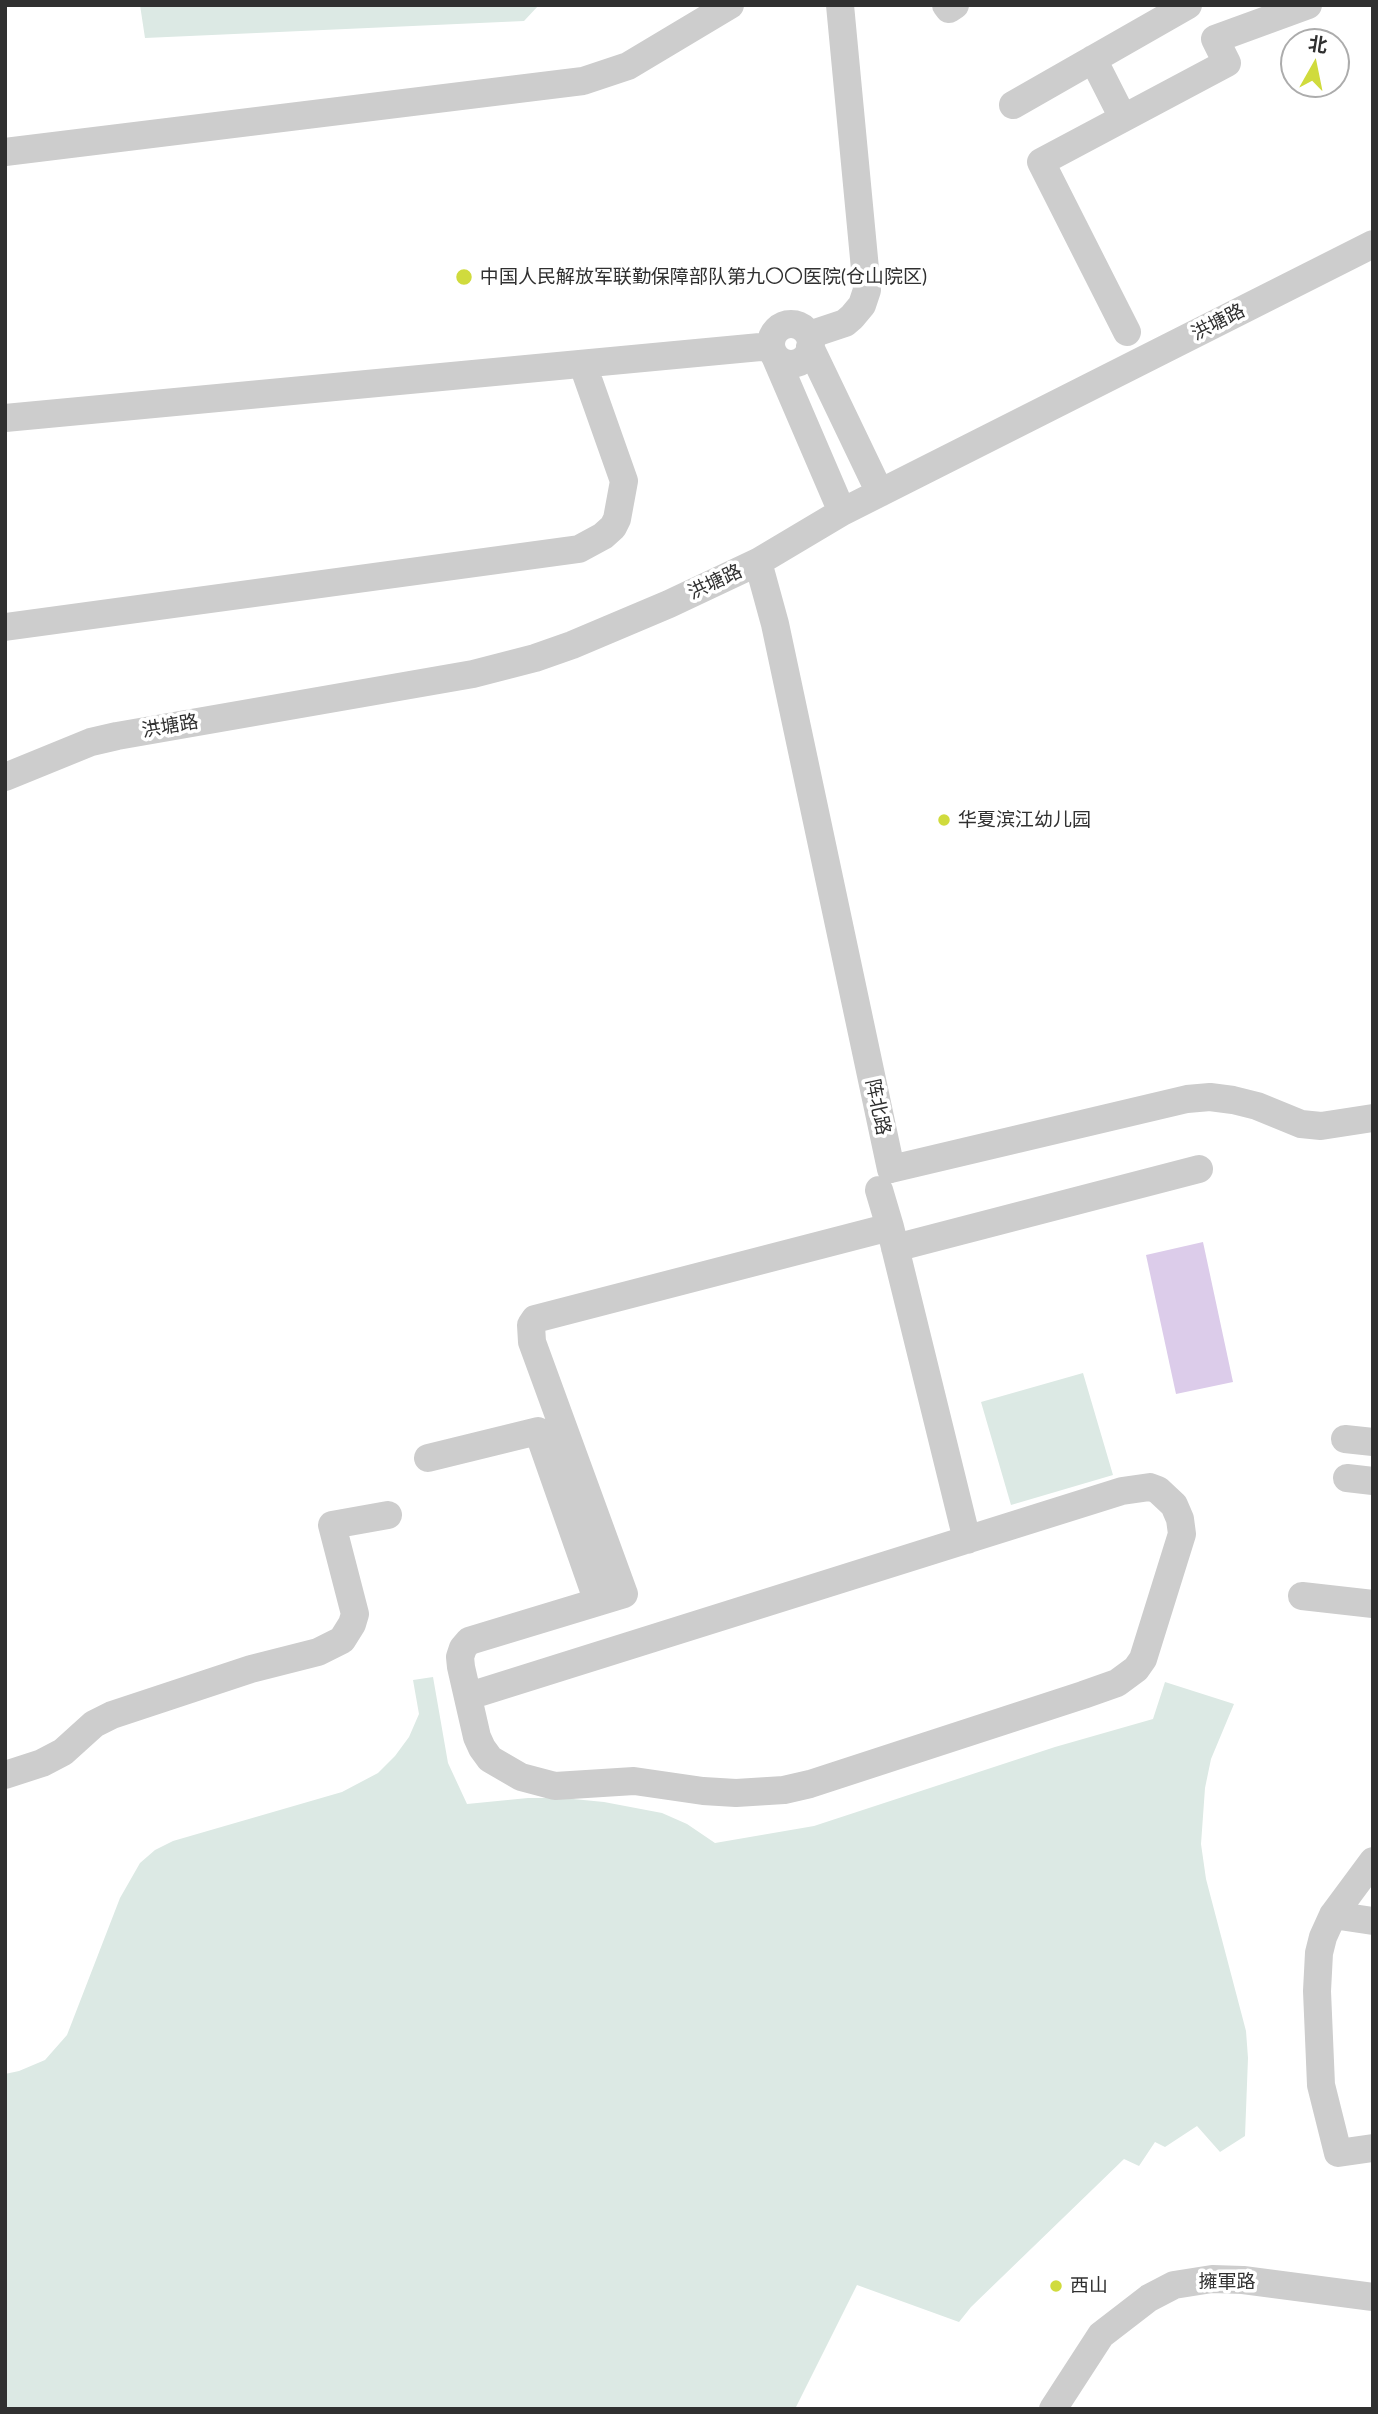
<!DOCTYPE html>
<meta charset="utf-8">
<style>
body{margin:0}
#map{position:relative;width:1378px;height:2414px;overflow:hidden;background:#fff;font-family:Lato,"Noto Sans SC",sans-serif}
canvas{display:block}
.frame{position:absolute;inset:0;border:7px solid #303030;pointer-events:none}
.north{position:absolute;left:1280px;top:28px;width:70px;height:70px;box-sizing:border-box;background:#fff;border:2px solid #acacac;border-radius:50%;rotate:9deg;font-size:19px;font-weight:700;line-height:28px;text-align:center;color:#303030}
.north::after{content:'';display:block;margin:auto;width:24px;height:32px;background:#d0db3d;clip-path:polygon(50% 0,100% 100%,50% 72%,0 100%)}
</style>
<div id="map">
<canvas width="1378" height="2414"></canvas>
<div class="frame"></div>
<div class="north">北</div>
</div>
<script>
const context = document.querySelector('canvas').getContext('2d');
context.lineJoin = 'round';
function paint(path, color) { context.fillStyle = color; context.fill(path, 'evenodd'); }
const poly = rows => new Path2D(rows.map(r => 'M' + r).join(''));
function stroke(path, color, width, dash) { context.strokeStyle = color; context.lineWidth = width; context.lineCap = dash ? 'butt' : 'round'; context.setLineDash(dash || []); context.stroke(path); }
function drawText(font, color, halo, rows, align = 'center') {
  context.font = font + ' Lato,"Noto Sans SC",sans-serif'; context.lineWidth = 7; context.setLineDash([]); context.textBaseline = 'middle'; context.strokeStyle = halo; context.fillStyle = color; for (const [text, x, y, turn = 0] of rows) {
    context.save(); context.translate(x, y); context.rotate((+turn || 0) * Math.PI / 180); context.textAlign = isNaN(turn) ? turn : align; if (halo) context.strokeText(text, 0, 0); context.fillText(text, 0, 0); context.restore();
  }
}
const green = poly([
 [140,5,539,5,524,21,145,38],
 [1083,1373,1113,1475,1011,1505,981,1402],
 [433,1677,448,1763,467,1804,528,1798,563,1798,604,1802,662,1813,687,1824,715,1843,814,1826,1055,1747,1153,1719,1165,1682,1234,1704,1211,1759,1205,1788,1201,1844,1206,1879,1246,2031,1248,2058,1245,2136,1220,2152,1197,2126,1165,2147,1155,2142,1139,2166,1124,2159,971,2307,959,2322,857,2285,795,2409,5,2409,5,2074,19,2071,45,2060,67,2035,120,1898,140,1863,155,1850,173,1841,342,1792,378,1773,395,1756,409,1737,419,1714,413,1680]
]);
const water = poly([
 [1203,1242,1233,1382,1176,1394,1146,1255]
]);
const minor = poly([
 [946,5,949,9,955,5],
 [1093,59,1123,118],
 [1013,105,1188,5],
 [5,152,583,81,628,66,730,5],
 '771 344a20 20 0 1 1 40 0a20 20 0 1 1-40 0Z',
 [1127,332,1041,162,1227,63,1215,39,1308,5],
 [809,335,845,323,852,317,862,305,867,290,840,5],
 [810,347,880,493],
 [775,356,842,512],
 [5,418,771,346],
 [758,562,775,624,891,1169,1187,1099,1210,1097,1233,1100,1257,1106,1301,1124,1321,1126,1373,1118],
 [5,627,579,549,603,536,613,527,617,519,624,481,583,365],
 [5,777,91,742,117,736,473,674,535,658,572,645,669,604,758,562,842,512,1373,244],
 [879,1190,890,1227,967,1540],
 [895,1248,1199,1169],
 [1345,1439,1373,1442],
 [428,1458,538,1431,598,1602],
 [1347,1478,1373,1481],
 [1302,1596,1373,1604],
 [469,1696,1122,1491,1150,1487,1158,1490,1174,1505,1180,1519,1182,1534,1143,1659,1136,1669,1117,1683,1083,1695,810,1784,784,1790,736,1793,703,1791,634,1781,555,1786,521,1777,490,1759,482,1748,477,1737,461,1667,460,1657,463,1648,469,1641,624,1594,532,1342,531,1325,535,1319,890,1227],
 [5,1775,42,1763,63,1752,94,1724,112,1715,251,1669,318,1652,342,1640,352,1624,355,1614,332,1525,388,1515],
 [1373,1861,1333,1915,1323,1937,1319,1953,1317,1991,1321,2085,1338,2153,1373,2148],
 [1333,1915,1373,1921],
 [1053,2409,1101,2335,1149,2298,1174,2285,1212,2279,1243,2280,1373,2297]
]);
const markers = [
 [464,277,9,"#d0db3d"],
 [944,820,7,"#d0db3d"],
 [1056,2286,7,"#d0db3d"]
];
const poiNames = [
 ["中国人民解放军联勤保障部队第九〇〇医院(仓山院区)",480,277],
 ["华夏滨江幼儿园",958,820],
 ["西山",1070,2286]
];
const streetNames = [
 ["洪塘路",1218,322,-27],
 ["洪塘路",715,582,-25],
 ["洪塘路",170,726,-10],
 ["阵北路",878,1107,78],
 ["擁軍路",1227,2282]
];
paint(green, '#dce9e4');
paint(water, '#dcccea');
stroke(minor, '#cdcdcd', 28);
for (const [x, y, r, color] of markers) { const dot = new Path2D(); dot.arc(x, y, r, 0, 2 * Math.PI); context.fillStyle = color; context.fill(dot); stroke(dot, '#fff', 2.5); }
drawText('19px', '#303030', '#fff', poiNames, 'left');
drawText('19px', '#303030', '#fff', streetNames);
</script>
